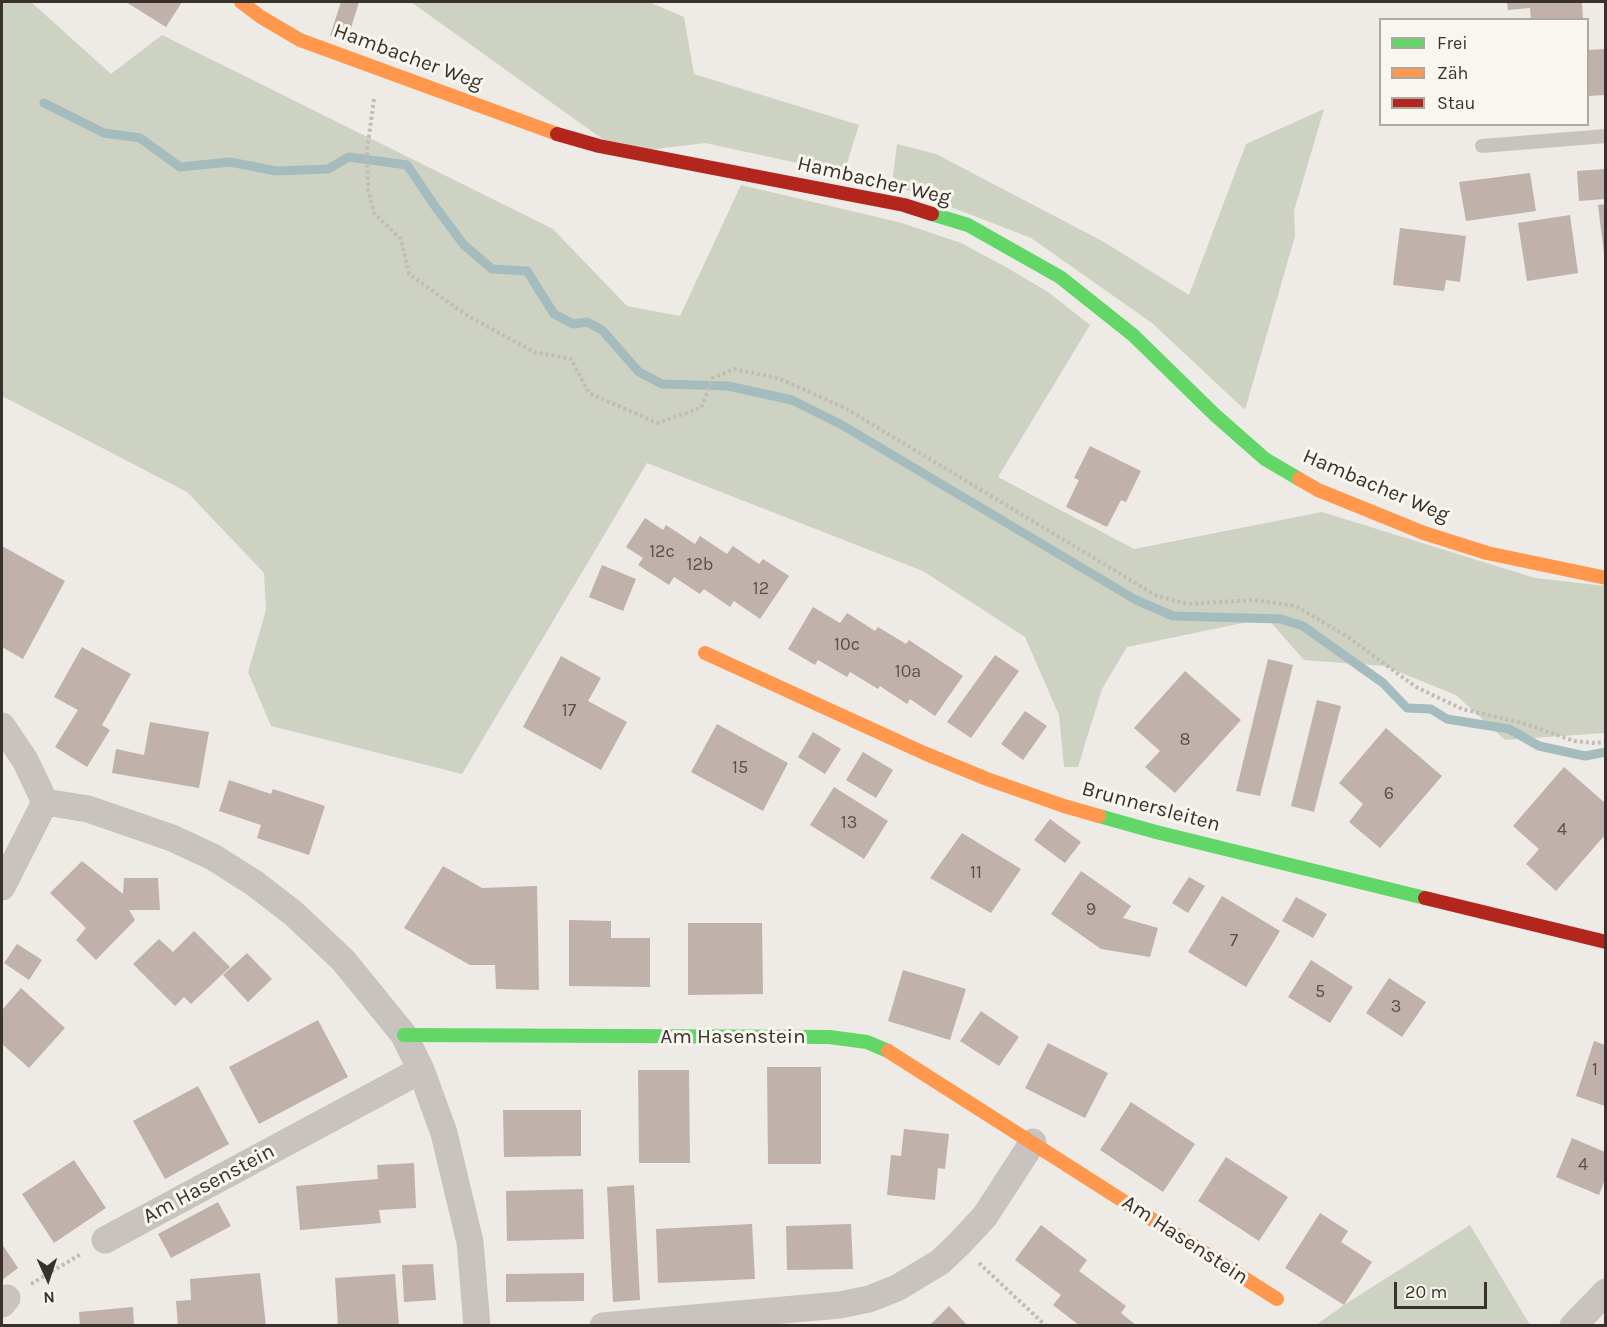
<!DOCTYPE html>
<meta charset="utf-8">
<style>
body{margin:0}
#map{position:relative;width:1607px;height:1327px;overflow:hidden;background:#eeeae6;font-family:Karla,sans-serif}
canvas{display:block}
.frame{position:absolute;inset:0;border:3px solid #39312c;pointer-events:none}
.legend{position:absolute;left:1379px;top:18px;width:210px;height:108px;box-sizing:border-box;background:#f9f5ef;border:2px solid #aca7a1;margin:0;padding:8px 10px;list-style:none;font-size:18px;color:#39312c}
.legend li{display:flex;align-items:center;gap:12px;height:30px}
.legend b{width:30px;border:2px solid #aca7a1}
.north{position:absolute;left:18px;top:1249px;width:60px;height:60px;-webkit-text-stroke:4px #f9f5ef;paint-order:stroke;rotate:177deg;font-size:16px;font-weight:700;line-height:24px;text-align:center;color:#39312c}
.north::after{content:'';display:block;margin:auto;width:21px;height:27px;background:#39312c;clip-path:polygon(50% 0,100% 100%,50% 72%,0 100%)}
.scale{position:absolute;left:1394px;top:1282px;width:93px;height:27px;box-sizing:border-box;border:3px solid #39312c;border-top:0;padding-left:8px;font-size:18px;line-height:21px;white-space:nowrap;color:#39312c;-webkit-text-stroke:4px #f9f5ef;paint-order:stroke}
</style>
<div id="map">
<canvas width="1607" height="1327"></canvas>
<div class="frame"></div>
<ul class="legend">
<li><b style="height:8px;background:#63d668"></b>Frei</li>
<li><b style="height:8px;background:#ff974d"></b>Zäh</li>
<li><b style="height:8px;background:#b3261e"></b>Stau</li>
</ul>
<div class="north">N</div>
<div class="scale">20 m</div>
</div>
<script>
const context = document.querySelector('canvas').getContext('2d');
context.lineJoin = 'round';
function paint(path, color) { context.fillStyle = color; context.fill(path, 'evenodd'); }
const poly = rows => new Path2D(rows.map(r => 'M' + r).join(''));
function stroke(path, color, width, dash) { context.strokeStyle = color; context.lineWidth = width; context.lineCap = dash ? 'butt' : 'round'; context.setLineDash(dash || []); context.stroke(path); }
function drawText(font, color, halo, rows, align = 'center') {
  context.font = font + ' Karla,sans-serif'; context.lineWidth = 6; context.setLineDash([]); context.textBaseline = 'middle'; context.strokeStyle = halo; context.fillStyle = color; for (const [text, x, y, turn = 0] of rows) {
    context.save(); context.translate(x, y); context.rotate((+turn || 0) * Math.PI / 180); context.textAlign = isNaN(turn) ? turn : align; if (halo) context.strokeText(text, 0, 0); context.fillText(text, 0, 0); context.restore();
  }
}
const green = poly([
 [2,2,31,2,111,74,162,35,553,229,627,306,680,316,741,185,902,223,961,243,1004,266,1048,292,1090,325,998,477,1134,549,1322,512,1535,578,1605,586,1605,733,1505,740,1456,695,1384,666,1304,660,1267,618,1127,647,1102,689,1078,767,1064,767,1059,715,1025,637,923,571,647,463,462,774,271,726,248,672,266,610,264,573,187,492,2,396],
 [411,2,649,2,684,17,694,74,859,125,844,173,705,143,622,153],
 [1324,109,1294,211,1295,236,1245,410,1152,323,1031,238,892,184,897,144,936,154,1104,242,1189,295,1246,144],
 [1470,1225,1530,1325,1316,1325,1344,1305]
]);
const stream = poly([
 [44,103,104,133,140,138,180,167,230,162,276,171,328,169,349,157,407,165,437,209,464,245,492,269,527,271,554,314,573,324,587,322,602,330,639,372,662,384,728,386,792,400,842,425,1136,600,1173,616,1281,619,1303,626,1383,683,1407,708,1431,709,1447,719,1509,729,1539,746,1585,756,1606,752]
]);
const building = poly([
 [126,2,182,2,166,27],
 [341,2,359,2,347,41,330,36],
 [1507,2,1582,2,1583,20,1531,20,1530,8,1508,10],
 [1605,49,1605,95,1588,96,1588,50],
 [1605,169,1605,199,1579,201,1577,171],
 [1530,173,1536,211,1466,221,1459,182],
 [1605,204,1605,253,1604,253,1598,205],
 [1570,215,1578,273,1527,281,1518,223],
 [1400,228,1466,236,1460,282,1446,280,1444,291,1393,285],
 [1090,446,1141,471,1126,502,1121,500,1107,527,1066,507,1079,480,1074,478],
 [645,518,663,530,666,525,695,544,700,536,727,554,733,546,759,564,763,559,789,576,760,619,734,601,730,607,704,589,700,594,674,577,669,585,638,565,643,558,626,547],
 [2,546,65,581,23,659,2,647],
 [602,565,636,579,623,611,589,597],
 [813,607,840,623,847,613,875,631,878,627,906,644,909,640,963,676,935,716,910,699,907,704,880,686,878,689,850,672,847,677,818,660,815,665,788,649],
 [82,647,131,674,102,725,110,730,87,767,55,747,78,710,54,697],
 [995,655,1019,671,971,738,947,722],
 [561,656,601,678,588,701,627,722,601,770,523,727],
 [1268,659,1293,665,1260,796,1236,791],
 [1185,671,1241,720,1175,793,1145,767,1160,751,1134,728],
 [1317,700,1341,706,1314,812,1291,806],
 [1025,711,1047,726,1023,760,1001,744],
 [150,722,209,732,199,788,112,773,116,749,144,755],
 [717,724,788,763,763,811,691,772],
 [1386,728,1442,776,1380,848,1349,822,1363,804,1339,783],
 [813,732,841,749,825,774,798,757],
 [863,752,893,770,876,798,846,780],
 [1564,767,1605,803,1605,835,1556,891,1526,864,1539,849,1513,826],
 [229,780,271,794,273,789,325,806,309,855,257,838,261,825,219,811],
 [834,787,888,821,864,859,810,825],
 [1050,819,1081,842,1065,863,1034,840],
 [962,833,1021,869,991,913,930,878],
 [82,861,123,894,124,878,158,878,160,910,129,910,135,920,96,960,76,940,86,928,50,893],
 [443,866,482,888,537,886,539,990,496,989,495,965,470,965,404,928],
 [1081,871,1131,906,1123,918,1158,928,1150,957,1101,949,1051,914],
 [1189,877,1205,886,1188,913,1172,903],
 [1222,896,1280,931,1246,987,1188,952],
 [1296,897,1327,914,1313,938,1282,921],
 [569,920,611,921,611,938,650,938,650,987,569,986],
 [688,923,762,923,763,994,688,995],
 [194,931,230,967,191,1004,184,997,175,1006,133,964,159,939,173,952],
 [17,944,42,960,29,980,4,963],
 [247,953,272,979,248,1002,223,975],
 [1311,960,1353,987,1330,1023,1288,997],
 [903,970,966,989,950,1040,888,1021],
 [1389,978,1426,1002,1402,1037,1366,1013],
 [21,988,65,1028,29,1068,2,1044,2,1010],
 [981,1011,1019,1037,999,1066,960,1041],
 [318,1020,348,1077,259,1124,229,1067],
 [1594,1041,1605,1045,1605,1106,1576,1096],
 [1048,1043,1108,1073,1085,1118,1025,1088],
 [767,1067,821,1067,821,1164,768,1164],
 [638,1070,689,1070,690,1163,639,1163],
 [198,1086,229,1144,165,1179,133,1121],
 [1131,1102,1195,1144,1163,1192,1100,1150],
 [503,1110,581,1110,581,1156,504,1157],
 [904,1129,949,1134,945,1169,938,1168,935,1200,887,1195,891,1155,901,1156],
 [1572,1138,1605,1152,1605,1179,1599,1195,1556,1177],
 [1226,1157,1288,1197,1259,1241,1198,1201],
 [74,1160,106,1208,54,1243,22,1194],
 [414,1163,416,1208,379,1210,381,1223,300,1230,296,1186,378,1179,377,1165],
 [634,1185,640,1300,613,1302,607,1187],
 [583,1189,584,1239,507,1241,506,1191],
 [218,1202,231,1226,171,1258,158,1234],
 [1320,1213,1348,1231,1341,1242,1372,1262,1344,1305,1285,1268],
 [752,1224,755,1279,658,1283,656,1229],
 [851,1224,853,1269,787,1270,786,1226],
 [1041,1225,1087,1260,1079,1271,1126,1306,1121,1313,1137,1326,1080,1326,1053,1305,1061,1295,1015,1260],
 [2,1244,18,1268,2,1280],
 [433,1264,436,1300,404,1302,402,1265],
 [260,1273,266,1326,178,1326,176,1301,191,1300,190,1279],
 [584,1273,584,1301,506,1302,506,1274],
 [395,1274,399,1326,338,1326,335,1278],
 [949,1306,968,1326,929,1326],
 [133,1307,134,1326,80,1326,79,1312]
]);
const path = poly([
 [374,99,367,151,368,190,374,213,401,239,409,274,468,316,534,352,571,359,589,393,657,423,701,408,713,378,734,369,778,378,845,408,1157,596,1188,604,1254,600,1296,606,1348,637,1416,687,1462,709,1523,723,1574,741,1593,743,1606,742],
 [979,1263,1046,1326],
 [31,1284,81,1254]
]);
const lane = poly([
 [1482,146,1606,136]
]);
const street = poly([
 [2,726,25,760,45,802],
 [45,802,88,809,172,838,213,857,254,883,293,913,343,960,404,1035,421,1070,444,1133,470,1242,477,1326],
 [2,887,45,802],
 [105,1240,421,1070],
 [2,1304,7,1298],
 [603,1326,840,1305,869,1299,897,1288,940,1262,959,1244,985,1216,1033,1142],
 [1573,1326,1606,1292]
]);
const fast = poly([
 [932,214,968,225,1060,277,1133,335,1215,415,1265,459,1299,479],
 [1099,816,1156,832,1425,898],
 [404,1035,829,1037,867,1042,888,1051]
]);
const slow = poly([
 [241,2,261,17,300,40,557,134],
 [1299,479,1318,490,1424,533,1487,553,1606,578],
 [705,653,924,753,987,779,1064,806,1099,816],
 [888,1051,1277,1299]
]);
const jam = poly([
 [557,134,599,146,904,205,932,214],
 [1425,898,1606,942]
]);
const numberNames = [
 ["12c",662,552],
 ["12b",700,565],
 ["12",761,589],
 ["10c",847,645],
 ["10a",908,672],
 ["17",569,711],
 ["8",1185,740],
 ["15",740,768],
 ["6",1389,794],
 ["13",849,823],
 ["4",1562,830],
 ["11",976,873],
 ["9",1091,910],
 ["7",1234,941],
 ["5",1320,992],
 ["3",1396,1007],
 ["1",1595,1070],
 ["4",1583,1165]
];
const streetNames = [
 ["Hambacher Weg",408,57,20],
 ["Hambacher Weg",874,181,13],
 ["Hambacher Weg",1376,486,23],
 ["Brunnersleiten",1151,807,15],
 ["Am Hasenstein",733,1037],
 ["Am Hasenstein",209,1184,-28],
 ["Am Hasenstein",1185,1240,33]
];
paint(green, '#ced2c2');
stroke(stream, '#a4bcbd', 9);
paint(building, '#c0b1aa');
stroke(path, '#c1bcb7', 4, [3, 3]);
stroke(lane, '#c8c3be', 14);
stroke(street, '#c8c3be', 27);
stroke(fast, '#63d668', 14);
stroke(slow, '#ff974d', 14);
stroke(jam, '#b3261e', 14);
drawText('18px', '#5b514c', null, numberNames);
drawText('21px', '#39312c', '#f9f5ef', streetNames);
</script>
